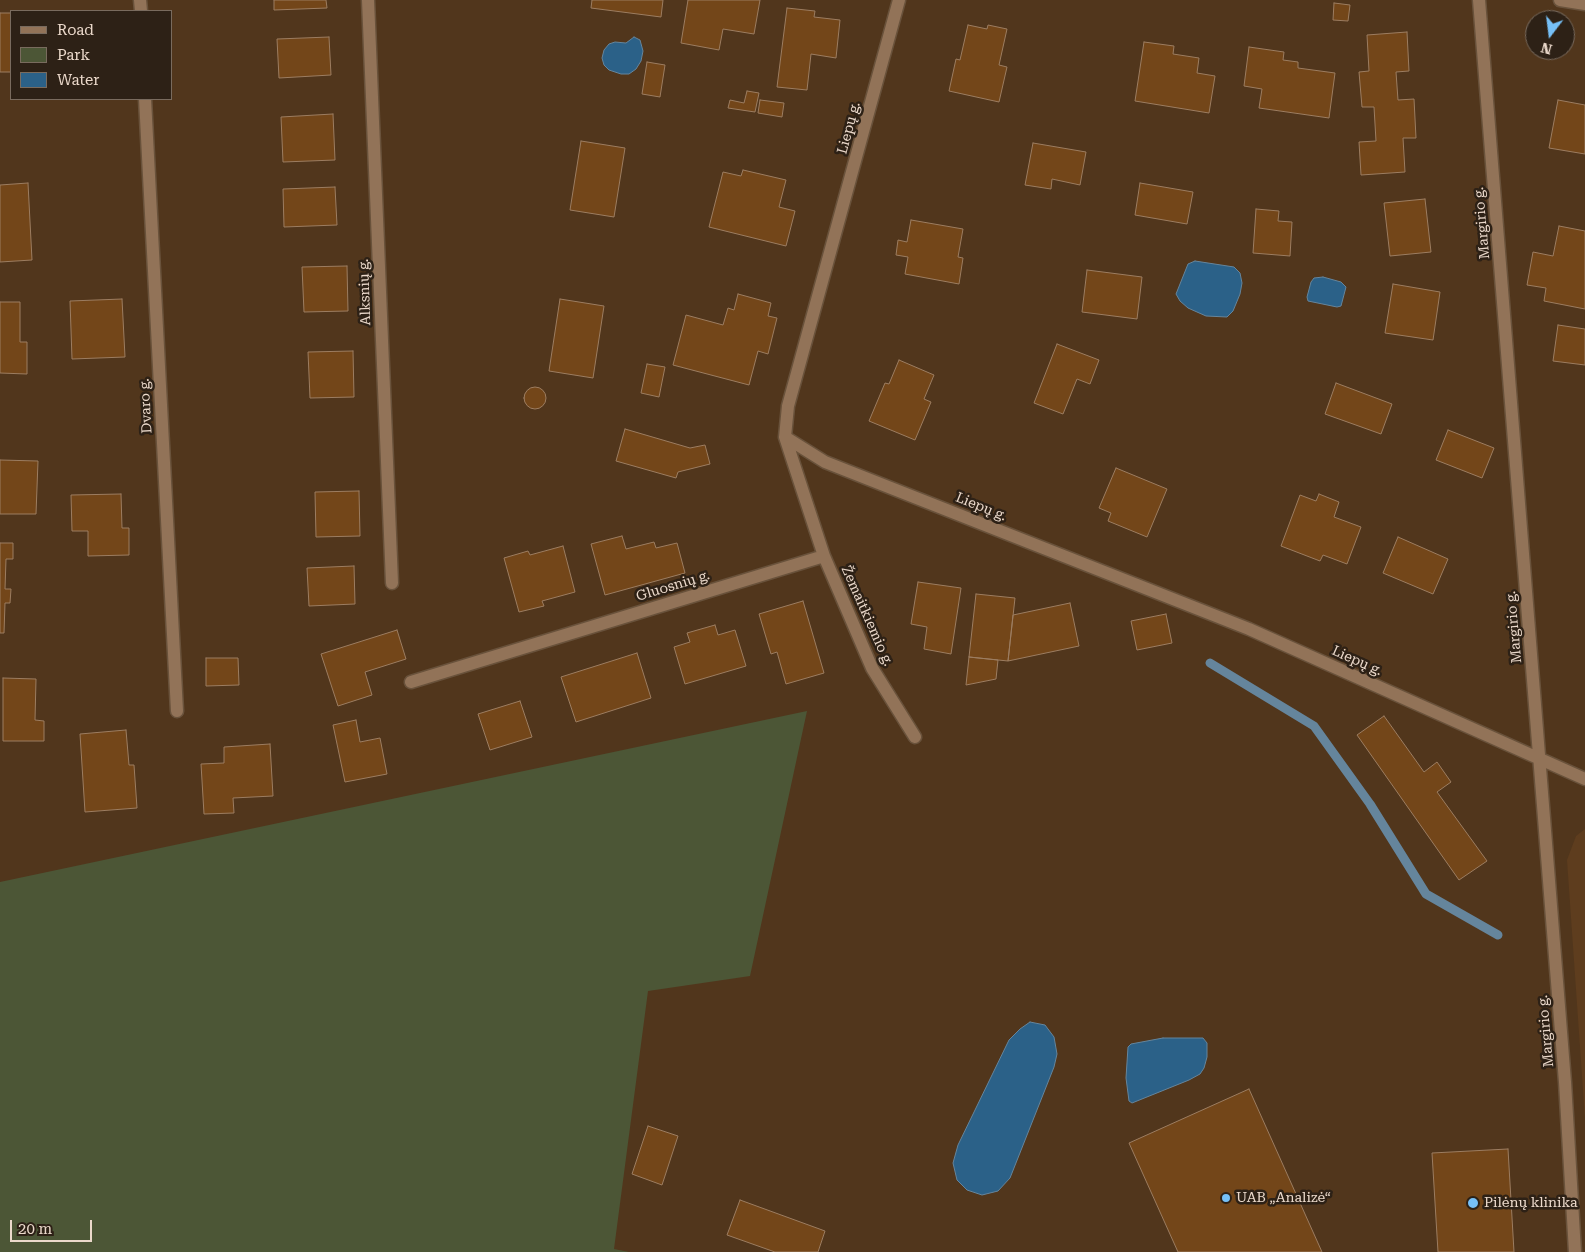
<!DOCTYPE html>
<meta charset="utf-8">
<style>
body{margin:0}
#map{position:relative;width:1585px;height:1252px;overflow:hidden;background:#51361c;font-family:"Roboto Serif",serif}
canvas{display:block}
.legend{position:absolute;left:10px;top:10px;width:162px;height:90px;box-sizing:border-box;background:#2d2116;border:1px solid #796b5e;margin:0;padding:6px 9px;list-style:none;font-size:15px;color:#ebd9cb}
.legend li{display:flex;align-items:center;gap:10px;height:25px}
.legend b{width:25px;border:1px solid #796b5e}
.north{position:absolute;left:1525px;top:10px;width:50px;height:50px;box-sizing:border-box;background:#2d2116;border:1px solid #796b5e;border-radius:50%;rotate:195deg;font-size:14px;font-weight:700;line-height:20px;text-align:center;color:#ebd9cb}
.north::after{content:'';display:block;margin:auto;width:18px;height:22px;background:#76c0f7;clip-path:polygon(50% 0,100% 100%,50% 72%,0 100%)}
.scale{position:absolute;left:10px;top:1220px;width:82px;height:22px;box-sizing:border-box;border:2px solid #ebd9cb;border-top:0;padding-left:6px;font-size:15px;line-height:18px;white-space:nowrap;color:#ebd9cb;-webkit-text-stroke:4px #2d2116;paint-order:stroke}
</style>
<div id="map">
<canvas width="1585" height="1252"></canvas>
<ul class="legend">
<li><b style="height:6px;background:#927358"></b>Road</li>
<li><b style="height:14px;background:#4c5636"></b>Park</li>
<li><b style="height:14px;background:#2b6188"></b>Water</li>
</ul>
<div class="north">N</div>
<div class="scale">20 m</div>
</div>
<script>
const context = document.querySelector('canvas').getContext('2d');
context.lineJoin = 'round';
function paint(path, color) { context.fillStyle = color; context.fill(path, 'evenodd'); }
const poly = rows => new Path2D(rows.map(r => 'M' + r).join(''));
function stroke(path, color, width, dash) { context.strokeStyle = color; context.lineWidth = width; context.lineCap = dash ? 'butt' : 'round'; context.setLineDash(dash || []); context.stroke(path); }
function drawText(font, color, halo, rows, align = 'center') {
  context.font = font + ' "Roboto Serif",serif'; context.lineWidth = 5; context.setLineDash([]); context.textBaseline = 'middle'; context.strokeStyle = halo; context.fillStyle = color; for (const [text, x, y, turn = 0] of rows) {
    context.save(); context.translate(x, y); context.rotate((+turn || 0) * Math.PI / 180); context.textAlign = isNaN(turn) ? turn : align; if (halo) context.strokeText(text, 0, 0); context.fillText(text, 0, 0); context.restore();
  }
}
const built = poly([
 [1585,829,1585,1119,1567,860,1576,836]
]);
const green = poly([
 [807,711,750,976,648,991,614,1249,629,1252,0,1252,0,882]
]);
const water = poly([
 [634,37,640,40,643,51,641,61,636,69,629,74,621,74,609,70,604,65,602,58,604,50,609,44,615,42,626,43,634,37],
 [1195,261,1234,267,1240,273,1242,283,1240,294,1233,311,1227,317,1206,316,1188,308,1180,301,1176,294,1188,264,1195,261],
 [1323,277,1341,282,1346,287,1341,306,1337,307,1308,301,1307,297,1311,282,1314,278,1323,277],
 [1030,1022,1045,1025,1054,1037,1057,1054,1054,1067,1010,1178,998,1191,982,1195,967,1190,957,1180,953,1163,958,1145,1009,1040,1020,1029,1030,1022],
 [1163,1038,1203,1038,1207,1043,1207,1057,1204,1068,1200,1074,1189,1080,1132,1103,1129,1101,1126,1078,1128,1047,1131,1044,1163,1038]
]);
const stream = poly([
 [1210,663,1314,726,1370,804,1426,894,1498,935]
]);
const building = poly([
 [274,0,326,0,327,8,274,10,274,0],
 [592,0,663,0,661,17,591,8,592,0],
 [688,0,760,0,754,34,723,29,719,50,681,43,688,0],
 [1334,3,1350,5,1348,21,1333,20,1334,3],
 [787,8,815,11,814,17,840,20,836,58,811,54,807,90,777,87,787,8],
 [0,13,11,13,11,72,0,72,0,13],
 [968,25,987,29,988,25,1007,29,999,65,1007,67,999,102,949,91,956,59,960,60,968,25],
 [1407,32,1409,71,1396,72,1398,100,1414,99,1416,138,1403,138,1405,172,1361,175,1359,142,1376,141,1374,107,1362,107,1359,72,1369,71,1367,35,1407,32],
 [329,37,331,75,279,78,277,39,329,37],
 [1144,42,1174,46,1173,54,1199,58,1197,73,1215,76,1209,113,1135,101,1144,42],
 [1249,47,1284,52,1283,60,1298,62,1298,68,1335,73,1329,118,1259,108,1262,89,1244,86,1249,47],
 [647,62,665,65,660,97,642,94,647,62],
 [747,91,759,93,755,112,728,108,730,100,744,103,747,91],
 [760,100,784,103,782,117,758,113,760,100],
 [1558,100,1585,105,1585,154,1549,148,1558,100],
 [333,114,335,160,283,162,281,117,333,114],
 [581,141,625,148,614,217,570,210,581,141],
 [1033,143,1086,152,1080,185,1052,179,1051,189,1025,185,1033,143],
 [743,170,786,180,779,207,795,211,786,246,709,227,723,172,741,176,743,170],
 [28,183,32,260,0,262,0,185,28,183],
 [1140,183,1193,192,1187,224,1135,215,1140,183],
 [335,187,337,225,284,227,283,189,335,187],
 [1425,199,1431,252,1390,256,1384,203,1425,199],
 [1256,209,1279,211,1278,221,1292,222,1290,256,1253,253,1256,209],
 [911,220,963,229,958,257,963,258,959,284,905,274,908,257,896,255,898,240,907,242,911,220],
 [1559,226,1585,231,1585,309,1544,301,1546,288,1527,285,1533,252,1553,256,1559,226],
 [347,266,348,311,304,312,302,267,347,266],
 [1087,270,1142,277,1137,319,1082,312,1087,270],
 [1393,284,1440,292,1433,340,1385,333,1393,284],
 [738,294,771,303,768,316,777,318,768,354,758,351,749,385,673,365,686,315,723,325,728,308,734,310,738,294],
 [122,299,125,357,72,359,70,301,122,299],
 [560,299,604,306,593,378,549,371,560,299],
 [0,302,20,302,20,342,27,342,27,374,0,373,0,302],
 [1558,325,1585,329,1585,365,1553,361,1558,325],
 [1057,344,1099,360,1090,384,1077,379,1063,414,1034,403,1057,344],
 [353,351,354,397,310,398,308,352,353,351],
 [899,360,934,375,924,399,931,402,915,440,869,421,885,383,889,384,899,360],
 [647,364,665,367,659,397,641,393,647,364],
 [1336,383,1392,404,1381,434,1325,414,1336,383],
 '524 398a11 11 0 1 1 22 0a11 11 0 1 1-22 0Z',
 [625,429,690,448,705,445,710,464,678,472,676,478,616,461,625,429],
 [1448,430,1494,448,1482,478,1436,460,1448,430],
 [0,460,38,461,36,514,0,514,0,460],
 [1116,468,1167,489,1147,537,1108,521,1111,513,1099,508,1116,468],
 [359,491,360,536,316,537,315,492,359,491],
 [121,494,122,528,129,528,129,555,88,556,88,531,72,531,71,495,121,494],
 [1319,494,1339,502,1334,517,1361,527,1347,564,1323,555,1320,561,1281,546,1300,495,1316,501,1319,494],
 [622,536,626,549,654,542,656,548,677,543,685,573,605,595,591,544,622,536],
 [1398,537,1448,559,1433,594,1383,573,1398,537],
 [0,543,13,543,13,559,6,559,5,589,11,589,10,603,5,603,4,633,0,633,0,543],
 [563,546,575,592,542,601,544,606,519,612,504,558,528,551,530,555,563,546],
 [354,566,355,604,309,606,307,568,354,566],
 [918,582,961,588,951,654,924,649,927,627,911,624,918,582],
 [976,594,1015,598,1008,661,969,657,976,594],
 [803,601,824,673,786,684,777,652,771,654,759,614,803,601],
 [1070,603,1079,646,1008,661,1013,615,1070,603],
 [1166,614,1172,643,1137,650,1131,621,1166,614],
 [715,625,718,635,735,630,746,666,685,684,674,647,690,642,687,633,715,625],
 [397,630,406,659,365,672,372,695,338,706,321,654,397,630],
 [637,653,651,698,576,722,561,677,637,653],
 [969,657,998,660,996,679,966,685,969,657],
 [206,658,238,658,239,685,206,686,206,658],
 [3,678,36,679,35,720,44,721,44,741,3,741,3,678],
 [520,701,532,737,490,750,478,714,520,701],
 [1384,716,1424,772,1437,762,1451,782,1437,792,1487,861,1459,880,1357,735,1384,716],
 [356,720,360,742,380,738,387,774,345,782,333,725,356,720],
 [126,730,129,765,134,765,137,808,85,812,80,734,126,730],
 [270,744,273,796,233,798,234,813,204,814,201,764,224,763,224,747,270,744],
 [1249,1089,1322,1252,1178,1252,1129,1143,1249,1089],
 [648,1126,678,1136,662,1185,632,1174,648,1126],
 [1508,1149,1514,1252,1438,1252,1432,1153,1508,1149],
 [740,1200,825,1231,818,1252,775,1252,727,1235,740,1200]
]);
const street = poly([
 [140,0,141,11],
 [368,0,392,583],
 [899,0,788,406,785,437,825,462,1249,629,1585,779],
 [1479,0,1565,1082,1575,1252],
 [1560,0,1585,4],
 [145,99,177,711],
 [824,556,872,668,915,737],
 [411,682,824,556,785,437]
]);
const markers = [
 [1226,1198,5,"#76c0f7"],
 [1473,1203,6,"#76c0f7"]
];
const streetNames = [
 ["Liepų g.",849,128,-75],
 ["Margirio g.",1482,223,-95],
 ["Alksnių g.",365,292,-92],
 ["Dvaro g.",146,406,-93],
 ["Liepų g.",981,507,22],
 ["Gluosnių g.",673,586,-17],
 ["Žemaitkiemio g.",867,616,66],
 ["Margirio g.",1514,627,-95],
 ["Liepų g.",1357,661,24],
 ["Margirio g.",1546,1031,-95]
];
const poiNames = [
 ["UAB „Analizė“",1236,1198],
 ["Pilėnų klinika",1484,1203]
];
paint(built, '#5e3d1e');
paint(green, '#4c5636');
paint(water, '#2b6188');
stroke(water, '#65859c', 1);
stroke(stream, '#65859c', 9);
paint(building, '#734619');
stroke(building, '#9c7d61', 1);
stroke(street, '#69523b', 15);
stroke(street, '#927358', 12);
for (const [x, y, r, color] of markers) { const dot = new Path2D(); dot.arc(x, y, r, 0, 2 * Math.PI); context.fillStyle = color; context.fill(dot); stroke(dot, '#2d2116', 2); }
drawText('14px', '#ebd9cb', '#2d2116', streetNames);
drawText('14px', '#ebd9cb', '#2d2116', poiNames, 'left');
</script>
